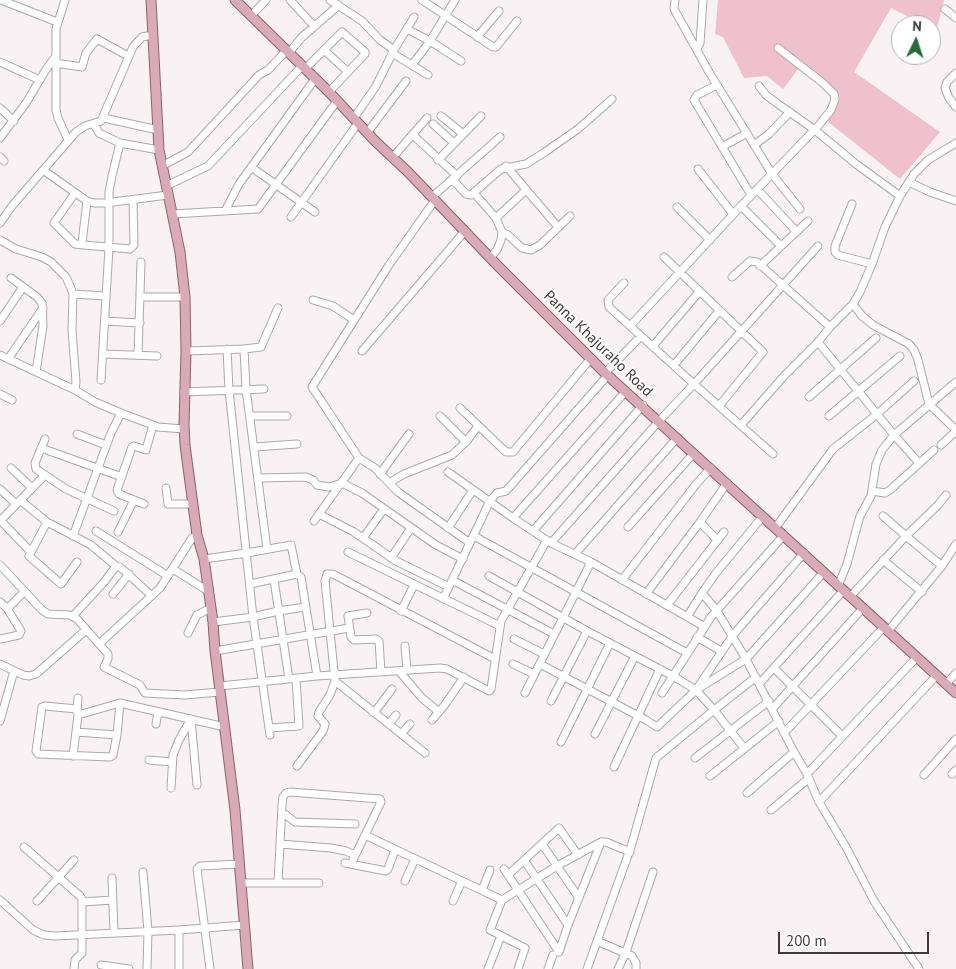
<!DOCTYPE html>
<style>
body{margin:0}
#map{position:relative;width:956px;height:969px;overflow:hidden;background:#f9f2f4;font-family:"PT Sans",sans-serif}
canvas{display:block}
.north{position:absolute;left:891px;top:15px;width:50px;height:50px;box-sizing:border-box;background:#fff;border:1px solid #b2b1b1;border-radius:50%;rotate:4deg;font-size:14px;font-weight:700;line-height:20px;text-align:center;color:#3e3b3c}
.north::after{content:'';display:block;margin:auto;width:18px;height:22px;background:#256e3c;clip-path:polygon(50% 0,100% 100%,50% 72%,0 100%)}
.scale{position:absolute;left:778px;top:932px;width:151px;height:22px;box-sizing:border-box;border:2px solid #3e3b3c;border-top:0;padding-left:6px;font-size:15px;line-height:18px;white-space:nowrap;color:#3e3b3c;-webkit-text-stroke:4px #fff;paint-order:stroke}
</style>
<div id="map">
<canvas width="956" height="969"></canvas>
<div class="north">N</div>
<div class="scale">200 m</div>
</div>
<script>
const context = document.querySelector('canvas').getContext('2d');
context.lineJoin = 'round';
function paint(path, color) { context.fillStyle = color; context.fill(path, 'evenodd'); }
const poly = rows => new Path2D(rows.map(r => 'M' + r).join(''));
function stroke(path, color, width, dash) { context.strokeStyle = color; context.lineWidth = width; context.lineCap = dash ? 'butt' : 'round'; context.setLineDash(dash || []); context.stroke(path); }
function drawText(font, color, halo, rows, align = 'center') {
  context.font = font + ' "PT Sans",sans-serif'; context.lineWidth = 4; context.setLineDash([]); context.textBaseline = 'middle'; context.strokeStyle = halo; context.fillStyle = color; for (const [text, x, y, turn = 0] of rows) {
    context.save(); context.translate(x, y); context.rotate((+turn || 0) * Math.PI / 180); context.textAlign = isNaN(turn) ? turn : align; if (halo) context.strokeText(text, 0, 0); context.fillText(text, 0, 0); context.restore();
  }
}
const green = poly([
 [718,0,944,0,936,31,931,28,931,25,925,25,891,8,854,72,940,132,900,179,827,121,840,97,834,90,777,45,775,48,799,68,783,89,767,76,744,78,723,37,715,34]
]);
const minor = poly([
 [1,0,57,22],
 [65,0,56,29,56,110,58,118,68,140],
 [290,0,314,26],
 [330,0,362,21,380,40,394,50],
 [422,0,493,47,496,47,517,21],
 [675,0,674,9,709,72,772,174,800,209],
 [945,9,956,18],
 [251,16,266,0],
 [407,29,430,41,455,0],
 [477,37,499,11],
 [697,49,700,43,703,0],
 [324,50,348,72],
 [289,53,301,38,339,5],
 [392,53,428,75],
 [0,62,40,80],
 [55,63,82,67,86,53,97,39,128,56],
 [412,65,430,41,461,61],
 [305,69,342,32,365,52,365,54,329,92],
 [956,73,947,82,945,88,949,98,956,107],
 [717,85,697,95,694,100,751,195],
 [759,86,766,95,778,104,815,130,856,164,900,196],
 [0,108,14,121],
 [441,116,463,134],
 [104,118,158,130],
 [354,118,376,86,394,50,414,17],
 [94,124,99,133,120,143,159,150],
 [433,124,454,143],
 [367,133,406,81],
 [413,135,457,176],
 [0,138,26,103,45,71,55,57],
 [754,145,769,134,790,112],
 [722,147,747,133],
 [0,157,4,161],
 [393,157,427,118],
 [438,160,481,116],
 [162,166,188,152,259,75,268,70,286,51],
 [506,166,558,227],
 [251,167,315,212],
 [698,169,733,214],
 [43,170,87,201,94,203,105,203,168,195],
 [453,180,466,194,471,195,501,169,526,164,545,152,578,129,612,99],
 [909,182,930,192,956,201],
 [166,186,208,166,302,66],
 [757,189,796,231],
 [75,193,54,223,75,244,84,245],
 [474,193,496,218,502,232,501,240,497,250,490,258],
 [432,197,500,137],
 [87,201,82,243,84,245,130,249,134,245,133,200],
 [852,204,835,246,835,252,838,255,872,264],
 [741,206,781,246],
 [677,207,710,240],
 [225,211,239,184,315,79],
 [173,214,258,209,337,101],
 [291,217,358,123],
 [496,218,526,190],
 [0,223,12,206,76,132,85,126,101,121,133,47,142,37,153,35],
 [502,232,508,235,522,248,531,250,540,245,570,216],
 [0,240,16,249,42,257,51,262,66,277,70,286,73,294,72,330,76,382,75,390],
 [664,257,763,352,719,406],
 [760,266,808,221],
 [732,277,750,261,757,262,830,327],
 [11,278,37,297,42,303,43,326,36,372],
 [624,283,608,300,609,307,694,384,818,246],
 [73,294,106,296],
 [140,297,185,297],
 [313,300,333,306,354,320],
 [853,304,862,316,873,325,909,344,914,350,918,360,929,404,956,430],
 [0,321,23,287],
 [105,321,140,323],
 [630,326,741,206,819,125,831,110,835,99,834,94,823,83,778,48],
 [818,342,894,435,919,463],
 [653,346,699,292],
 [227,349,229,390,253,617,270,735],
 [244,349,261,347,278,308],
 [186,351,244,349,246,389,267,549],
 [362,351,465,231],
 [103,354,157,356],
 [0,355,75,390,95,402,121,413,158,427,184,429],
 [138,355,141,262],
 [8,359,43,308],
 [674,365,719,311],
 [605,373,641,336],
 [101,380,109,248,109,192,112,176,120,143],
 [184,392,264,389],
 [0,394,12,400],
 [809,397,876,338],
 [460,408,506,452,513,452,591,358],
 [250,416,287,416],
 [440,416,466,442],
 [829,416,900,356],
 [741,425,784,376,818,342,830,327,853,304,860,292,872,264,885,227,900,196,914,174,928,160,956,143],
 [77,434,106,445],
 [45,439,35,463,36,469,66,489,114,511],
 [941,445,956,431],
 [254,447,297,444],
 [41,448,122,477],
 [359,458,375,468,398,492,470,543],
 [11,468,32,488],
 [448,472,513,518,551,543,591,562,705,627],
 [380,474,409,434],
 [258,478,306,477,313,480,317,485,329,487,342,483,362,493,436,545,463,559],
 [389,483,404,474,452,455,466,442,478,426],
 [166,488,168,504,193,504],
 [0,489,16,504],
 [872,491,885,493,890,490,934,450],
 [20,500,47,522,91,545,116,566,105,581,73,616],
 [144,504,119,494,117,490,132,447,134,446,146,450,153,425],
 [319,514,354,532,396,561,449,587],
 [763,516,716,573,702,593,717,611,746,659,794,752,807,774,819,802,846,847,874,901,919,969],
 [513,518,626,391],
 [0,520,30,551],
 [0,521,45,475],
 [314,521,359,458,312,387,389,265,435,200],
 [47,522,29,556,61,584,77,562],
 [700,522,717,540],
 [628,527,694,453],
 [776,527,833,449,876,415,914,381],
 [448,528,473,490],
 [96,531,168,576],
 [533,531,643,405],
 [118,532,134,500],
 [73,536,111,433,121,413],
 [474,536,687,653],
 [363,538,384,509],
 [551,543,659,421,694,384,773,454],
 [348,552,500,626],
 [575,554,677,438],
 [391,558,411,528],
 [204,559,247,553,291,545,297,574],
 [883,560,922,592],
 [0,565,42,610,48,614,70,615,77,619,108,654,108,659,104,667,140,685,145,693,184,695,220,692],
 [116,566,120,567,152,596],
 [942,566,906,536,938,505,946,495],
 [173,569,208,591],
 [489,576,587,631,673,676,696,690],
 [274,580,289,679],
 [452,580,554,634],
 [622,580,697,483,711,468],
 [250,584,297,574,301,577,317,676],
 [838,586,847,564,860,516,871,496,876,464,882,450,894,435,956,382],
 [113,594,129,574],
 [646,594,700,522,727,483],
 [850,597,906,536,883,516],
 [443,599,490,501,497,493,506,491,608,375],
 [0,602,8,609],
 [667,605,724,532],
 [401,611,414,585],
 [367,613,348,616,351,637,354,640,376,639,379,641,381,672],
 [687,617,702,593],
 [213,622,253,617,278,611,306,607],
 [888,631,942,566,956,544],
 [188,633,197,615,211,608],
 [697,637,721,651],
 [0,639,19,635,21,631,8,610,8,608,24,592],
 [514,639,544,654],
 [99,644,160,588,192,538,197,535],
 [405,646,407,670],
 [215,651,349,628],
 [0,664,23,675,29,676,36,674,86,630],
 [513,664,534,674],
 [540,664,646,720,657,727,696,690,746,659,824,572],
 [774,668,842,736],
 [399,671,422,698,439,712],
 [760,683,843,591],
 [946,684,956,673],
 [220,686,317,676,440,668,447,669,489,691,491,689,501,621,547,540],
 [525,693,591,562],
 [662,693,711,617,784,535],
 [551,701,587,631],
 [773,708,863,608],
 [77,709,45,706,42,707,36,751,38,754,110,757,113,755,117,735,120,703],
 [77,712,78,698],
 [374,713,392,689],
 [432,720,444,706,464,677],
 [0,721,14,671],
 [156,724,158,712],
 [389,724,396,715],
 [269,728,299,726,296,678],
 [76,732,117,735],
 [784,733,884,627],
 [401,734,410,724],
 [595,734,635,656],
 [561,742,610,643],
 [744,748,714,710,696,690,733,635,804,553],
 [425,753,335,681,325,581,327,574,333,574,495,659],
 [73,756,78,715,120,703,225,727],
 [695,758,769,701],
 [149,760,172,762],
 [297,766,323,731,325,724,318,716,319,712,330,695,335,681],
 [614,767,660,669],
 [807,774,917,657],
 [952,774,956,770],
 [924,775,956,739],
 [710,776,779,721],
 [171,788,173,755,179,740,191,719,197,785],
 [747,793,794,752],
 [819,802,936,676],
 [771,810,808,779],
 [282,812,295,822,355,824],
 [365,835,502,900,557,866,601,842,606,842,630,852],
 [280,844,331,848,346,851,355,855],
 [542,844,579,898],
 [24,847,80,896,82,899,82,953,75,960,74,969],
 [524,860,568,925],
 [345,863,386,871,388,869,395,850],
 [504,869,559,952,568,925,601,842],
 [143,872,148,931,147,969],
 [508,875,559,828,578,855],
 [112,878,114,933],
 [405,881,415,859],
 [241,883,319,883],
 [278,883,282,805,283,797,286,793,290,792,380,799,381,802,351,864],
 [482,890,490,870],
 [0,900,33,930,44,935,55,936,179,930,245,925],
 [502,900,490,930,525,948,518,969],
 [37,901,74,860],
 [453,901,462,881],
 [82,902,113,900],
 [179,930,179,969],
 [597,941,632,956,636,963,636,969],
 [101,965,129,969],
 [210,969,197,869,200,866,240,864],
 [488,969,501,936],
 [548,969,553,955],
 [587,969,631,847,656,758,714,710,756,677],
 [618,969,626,952,653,872]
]);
const major = poly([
 [151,0,159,150,180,252,185,297,186,351,184,425,185,445,197,535,204,559,213,622,215,651,235,810,248,969],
 [235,0,329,92,375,141,408,172,498,266,605,373,956,693]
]);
const streetNames = [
 ["Panna Khajuraho Road",598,344,44]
];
paint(green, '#efc0cd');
stroke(minor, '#aea7a9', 9);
stroke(major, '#925f6f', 11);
stroke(minor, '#fff', 7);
stroke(major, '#d9abb9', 9);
drawText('15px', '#3e3b3c', '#fff', streetNames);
</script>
